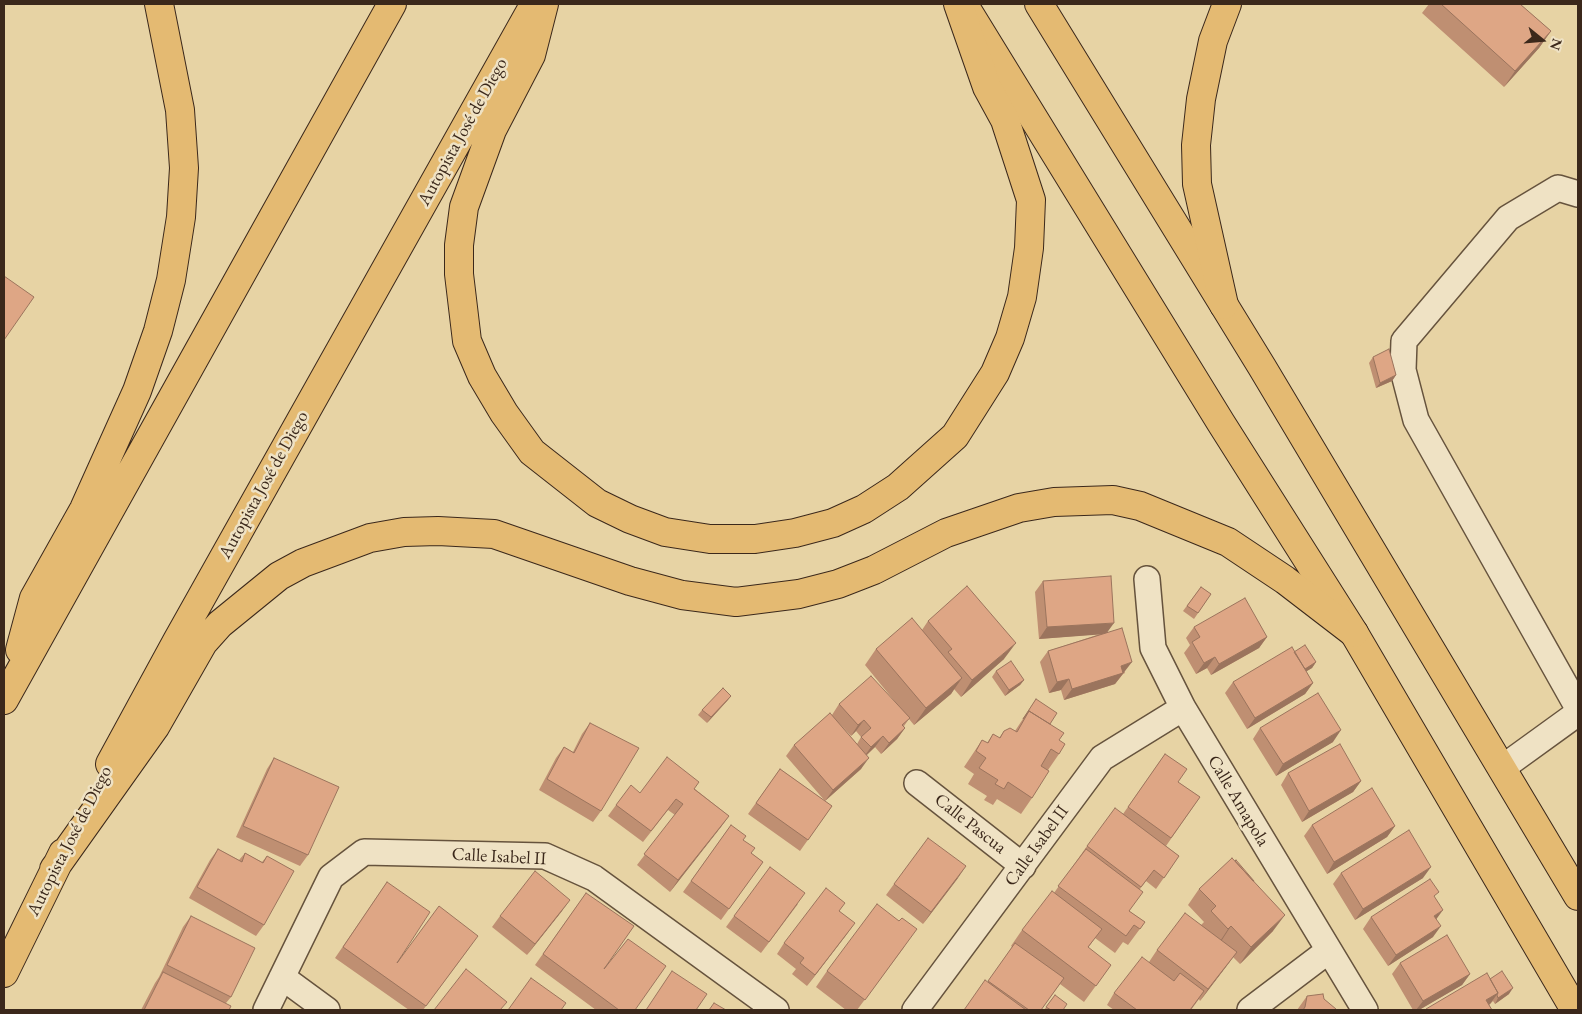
<!DOCTYPE html>
<meta charset="utf-8">
<style>
body{margin:0}
#map{position:relative;width:1582px;height:1014px;overflow:hidden;background:#e7d3a4;font-family:"EB Garamond",serif}
canvas{display:block}
.frame{position:absolute;inset:0;border:5px solid #3b281b;pointer-events:none}
.north{position:absolute;left:1517px;top:15px;width:50px;height:50px;-webkit-text-stroke:4px #efe2c4;paint-order:stroke;rotate:107deg;font-size:14px;font-weight:700;line-height:20px;text-align:center;color:#3b281b}
.north::after{content:'';display:block;margin:auto;width:18px;height:22px;background:#3b281b;clip-path:polygon(50% 0,100% 100%,50% 72%,0 100%)}
</style>
<div id="map">
<canvas width="1582" height="1014"></canvas>
<div class="frame"></div>
<div class="north">N</div>
</div>
<script>
const context = document.querySelector('canvas').getContext('2d');
context.lineJoin = 'round';
const poly = rows => new Path2D(rows.map(r => 'M' + r).join(''));
function stroke(path, color, width, dash) { context.strokeStyle = color; context.lineWidth = width; context.lineCap = dash ? 'butt' : 'round'; context.setLineDash(dash || []); context.stroke(path); }
function paint(path, color) { context.fillStyle = color; context.fill(path, 'evenodd'); }
function drawText(font, color, halo, rows, align = 'center') {
  context.font = font + ' "EB Garamond",serif'; context.lineWidth = 5; context.setLineDash([]); context.textBaseline = 'middle'; context.strokeStyle = halo; context.fillStyle = color; for (const [text, x, y, turn = 0] of rows) {
    context.save(); context.translate(x, y); context.rotate((+turn || 0) * Math.PI / 180); context.textAlign = isNaN(turn) ? turn : align; if (halo) context.strokeText(text, 0, 0); context.fillText(text, 0, 0); context.restore();
  }
}
const street = poly([
 [1578,194,1558,188,1508,218,1404,341,1403,370,1416,420,1578,708],
 [1147,579,1153,648,1183,708,1365,1010],
 [1502,768,1578,713],
 [917,783,1023,866],
 [282,977,327,1010],
 [266,1010,331,877,364,852,545,856,594,878,776,1010],
 [915,1010,1102,758,1183,708],
 [1250,1010,1328,951]
]);
const primary = poly([
 [1039,4,1262,367,1578,896],
 [964,5,1221,423,1354,633,1575,1010]
]);
const highway = poly([
 [544,4,531,55,492,130,464,207,459,245,459,274,467,341,482,376,504,413,532,452,597,503,630,519,665,532,710,539,755,539,795,533,833,523,864,509,898,487,955,436,995,373,1010,338,1022,297,1029,248,1031,200,1005,120,987,87,958,4],
 [1224,305,1197,184,1196,145,1201,99,1213,41,1227,4],
 [20,650,34,598,84,509,137,391,158,331,171,280,181,217,184,168,180,110,159,4],
 [4,700,392,4],
 [110,764,177,641,534,5],
 [54,869,155,727,203,643,220,624,279,576,303,563,370,538,404,532,438,531,494,534,630,581,682,595,736,602,799,594,838,584,874,570,946,533,1019,508,1054,502,1113,500,1140,506,1228,542,1285,580,1354,633],
 [4,973,63,853]
]);
const wall = poly([
 [1429,4,1520,4,1551,31,1539,48,1504,87,1422,13],
 [1373,357,1396,375,1392,381,1376,388,1369,363],
 [1043,581,1108,632,1125,673,1123,674,1115,684,1064,700,1061,690,1049,693,1040,662,1048,651,1100,634,1039,639,1035,592],
 [1201,587,1211,594,1194,619,1183,611],
 [928,621,1004,659,961,697,954,689,951,694,914,725,909,719,904,726,905,728,897,739,881,754,875,747,867,755,861,769,825,801,786,756,794,745,832,715,839,704,900,708,865,665,876,649,922,630],
 [839,723,851,736,856,731,861,737,857,744],
 [1194,627,1267,637,1259,648,1211,675,1207,668,1196,674,1184,653,1190,645,1186,638],
 [1294,652,1316,662,1312,668,1306,671,1313,683,1305,694,1247,729,1225,693,1233,682],
 [996,671,1024,680,1020,685,1005,696,992,677],
 [731,696,727,701,707,723,698,715,702,710],
 [1036,699,1059,740,1059,754,1048,770,1032,798,1021,814,997,799,993,805,984,800,987,796,968,784,974,774,964,767,982,740,987,743,993,734,999,738,1004,731,1015,731],
 [590,723,601,811,593,822,539,790,556,758,564,747,573,752,582,734],
 [1260,728,1333,742,1276,776,1253,739],
 [1165,754,1178,782,1200,797,1166,846,1179,856,1156,889,1146,881,1140,889,1129,911,1145,922,1128,945,1123,942,1115,953,1095,938,1088,948,1111,965,1084,1002,1060,984,1041,1010,964,1010,988,982,1012,947,1011,946,1022,930,1054,893,1087,846,1123,814],
 [274,758,308,855,300,866,236,837,267,769],
 [780,769,832,806,800,851,748,814],
 [1288,773,1361,781,1353,792,1302,822,1281,785],
 [695,789,729,816,670,892,637,865,675,815,668,810,643,842,608,816,616,805,640,793],
 [731,825,743,840,751,853,763,862,721,920,683,892],
 [1312,825,1395,826,1387,837,1327,874,1304,836],
 [218,849,239,860,245,853,262,862,267,856,264,925,256,936,189,898,210,860],
 [1341,873,1423,878,1355,920,1333,884],
 [958,878,923,924,886,895,894,884],
 [1254,881,1273,931,1240,964,1233,957,1200,1001,1199,999,1191,1010,1114,1010,1107,1005,1114,993,1149,962,1157,950,1201,925,1204,922,1188,905,1199,889],
 [387,882,397,963,470,947,423,1010,409,1010,335,958],
 [586,893,605,968,635,1010,596,1010,535,965],
 [798,904,761,953,726,927,734,916],
 [562,911,527,955,492,927,500,916],
 [840,911,847,934,807,986,792,974,796,969,777,954,784,943],
 [191,916,231,997,226,1003,229,1010,141,1010,155,983,159,977,183,927],
 [1371,917,1436,920,1433,937,1388,966,1363,929],
 [905,946,857,1010,846,1010,816,987,827,971],
 [1400,963,1470,974,1462,985,1419,1010,1413,1010,1392,974],
 [1490,979,1509,994,1495,1004,1493,1001,1489,1005,1492,1010,1426,1010],
 [1055,995,1063,1010,1044,1010],
 [1307,996,1324,999,1336,1010,1297,1010]
]);
const shadedWall = poly([
 [1551,31,1539,48,1504,87,1515,71],
 [1396,375,1392,381,1376,388,1380,383],
 [1114,623,1106,634,1039,639,1047,627],
 [1267,637,1259,648,1211,675,1219,664],
 [1016,643,1004,659,961,697,972,680],
 [1215,657,1207,668,1196,674,1204,663],
 [1132,662,1115,684,1064,700,1072,689,1121,666],
 [1316,662,1312,668,1299,676,1303,670],
 [962,678,951,694,914,725,926,708],
 [1069,679,1061,690,1049,693,1057,682],
 [1024,680,1020,685,1005,696,1009,690],
 [1313,683,1305,694,1247,729,1255,718],
 [731,696,727,701,707,723,711,717],
 [864,720,856,731,851,736,858,725],
 [905,728,897,739,881,754,889,743],
 [1341,730,1333,742,1276,776,1283,764],
 [883,736,875,747,863,758,871,747],
 [869,758,861,769,825,801,833,790],
 [1361,781,1353,792,1302,822,1309,811],
 [729,816,721,827,670,892,678,880],
 [1395,826,1387,837,1327,874,1334,862],
 [966,866,958,878,923,924,931,912],
 [1431,867,1423,878,1355,920,1363,909],
 [570,900,562,911,527,955,535,944],
 [1443,910,1435,921,1434,916],
 [1285,915,1273,931,1240,964,1251,947],
 [855,923,847,934,807,986,815,975],
 [1231,926,1220,943,1217,946,1228,929],
 [1441,926,1433,937,1388,966,1396,955],
 [1237,952,1229,963,1200,1001,1208,989],
 [1470,974,1462,985,1419,1010,1416,1010,1423,1001],
 [1513,988,1509,994,1495,1004,1498,998],
 [1498,993,1490,1004,1481,1010,1486,1000]
]);
const building = poly([
 [1441,4,1520,4,1551,31,1515,71,1441,4],
 [4,276,34,297,4,340,4,276],
 [1389,349,1396,375,1380,383,1373,357,1389,349],
 [1111,576,1114,623,1047,627,1043,581,1111,576],
 [967,586,1016,643,972,680,948,652,952,649,928,621,967,586],
 [1201,587,1211,594,1198,613,1187,606,1201,587],
 [1245,598,1267,637,1219,664,1215,657,1204,663,1192,642,1200,637,1194,627,1245,598],
 [912,618,962,678,926,708,876,649,912,618],
 [1122,628,1132,662,1121,666,1123,673,1072,689,1069,679,1057,682,1048,651,1122,628],
 [1305,645,1316,662,1305,669,1294,652,1305,645],
 [1292,647,1313,683,1255,718,1233,682,1292,647],
 [1011,661,1024,680,1009,690,996,671,1011,661],
 [871,676,910,718,902,725,905,728,889,743,883,736,871,747,861,737,871,728,864,720,858,725,839,704,871,676],
 [723,688,731,696,711,717,702,710,723,688],
 [1318,693,1341,730,1283,764,1260,728,1318,693],
 [1036,699,1057,713,1050,724,1029,711,1023,719,1036,699],
 [1029,711,1064,733,1059,740,1065,744,1059,754,1051,749,1041,766,1049,771,1032,798,1008,782,1004,789,995,784,998,780,979,768,986,758,976,751,982,740,988,743,993,734,1000,738,1004,731,1010,728,1017,732,1029,711],
 [830,713,869,758,833,790,794,745,830,713],
 [590,723,639,748,601,811,547,779,564,747,574,753,590,723],
 [1340,744,1361,781,1309,811,1288,773,1340,744],
 [1165,754,1187,769,1178,782,1200,797,1171,838,1128,807,1165,754],
 [667,757,699,782,694,789,729,816,678,880,644,854,683,804,676,799,651,831,616,805,631,785,640,793,667,757],
 [274,758,339,787,308,855,243,826,274,758],
 [780,769,832,806,808,840,756,803,780,769],
 [1372,788,1395,826,1334,862,1312,825,1372,788],
 [1115,808,1179,856,1164,878,1154,870,1141,887,1087,846,1115,808],
 [731,825,746,836,743,840,755,848,751,853,763,862,729,909,691,881,731,825],
 [1409,830,1431,867,1363,909,1341,873,1409,830],
 [928,838,966,866,931,912,894,884,928,838],
 [218,849,242,862,245,853,263,863,267,856,294,871,264,925,197,887,218,849],
 [1086,849,1143,892,1129,911,1145,922,1140,929,1134,925,1126,936,1058,886,1086,849],
 [1232,858,1285,915,1251,947,1231,926,1228,929,1211,911,1216,906,1199,889,1232,858],
 [1236,860,1254,881,1253,881,1235,861,1236,860],
 [770,867,805,893,769,942,734,916,770,867],
 [535,871,570,900,535,944,500,916,535,871],
 [1430,879,1439,892,1434,896,1443,910,1434,916,1441,926,1396,955,1371,917,1430,879],
 [387,882,430,912,397,963,439,906,478,936,426,1006,343,947,387,882],
 [826,888,845,903,839,911,855,923,815,975,800,963,804,958,784,943,826,888],
 [1052,891,1102,929,1088,947,1111,965,1096,986,1022,930,1052,891],
 [586,893,634,926,604,969,628,939,666,966,635,1010,619,1010,543,954,586,893],
 [877,904,899,921,902,918,917,929,865,1000,827,971,877,904],
 [1185,913,1237,952,1208,989,1157,950,1185,913],
 [191,916,255,948,231,997,167,965,191,916],
 [1447,935,1470,974,1423,1001,1400,963,1447,935],
 [1015,943,1064,978,1041,1010,1029,1010,988,981,1015,943],
 [1142,957,1174,981,1180,973,1204,991,1190,1010,1137,1010,1114,993,1142,957],
 [466,969,507,1002,500,1010,434,1010,466,969],
 [672,971,707,994,696,1010,646,1010,672,971],
 [1502,971,1513,988,1498,998,1497,995,1498,993,1490,979,1502,971],
 [163,972,231,1006,229,1010,144,1010,163,972],
 [1487,973,1498,993,1486,1000,1492,1010,1427,1010,1426,1009,1487,973],
 [531,978,566,1003,561,1010,508,1010,531,978],
 [985,980,1026,1010,964,1010,985,980],
 [1323,994,1324,999,1336,1009,1336,1010,1303,1010,1305,1007,1307,996,1323,994],
 [1055,995,1067,1004,1063,1010,1051,1010,1046,1007,1055,995],
 [714,1003,726,1010,709,1010,714,1003]
]);
const streetNames = [
 ["Autopista José de Diego",463,132,-61],
 ["Autopista José de Diego",264,485,-61],
 ["Calle Amapola",1238,801,59],
 ["Calle Pascua",970,824,38],
 ["Autopista José de Diego",70,841,-63],
 ["Calle Isabel II",1037,846,-54],
 ["Calle Isabel II",499,857,3]
];
stroke(street, '#66533d', 28);
stroke(primary, '#3b281b', 30);
stroke(highway, '#3b281b', 30);
stroke(street, '#efe2c4', 25);
stroke(primary, '#e4ba72', 28);
stroke(highway, '#e4ba72', 28);
paint(wall, '#bf8f72');
paint(shadedWall, '#9b745d');
paint(building, '#dea685');
stroke(building, '#9b745d', 1);
drawText('18px', '#3b281b', '#efe2c4', streetNames);
</script>
